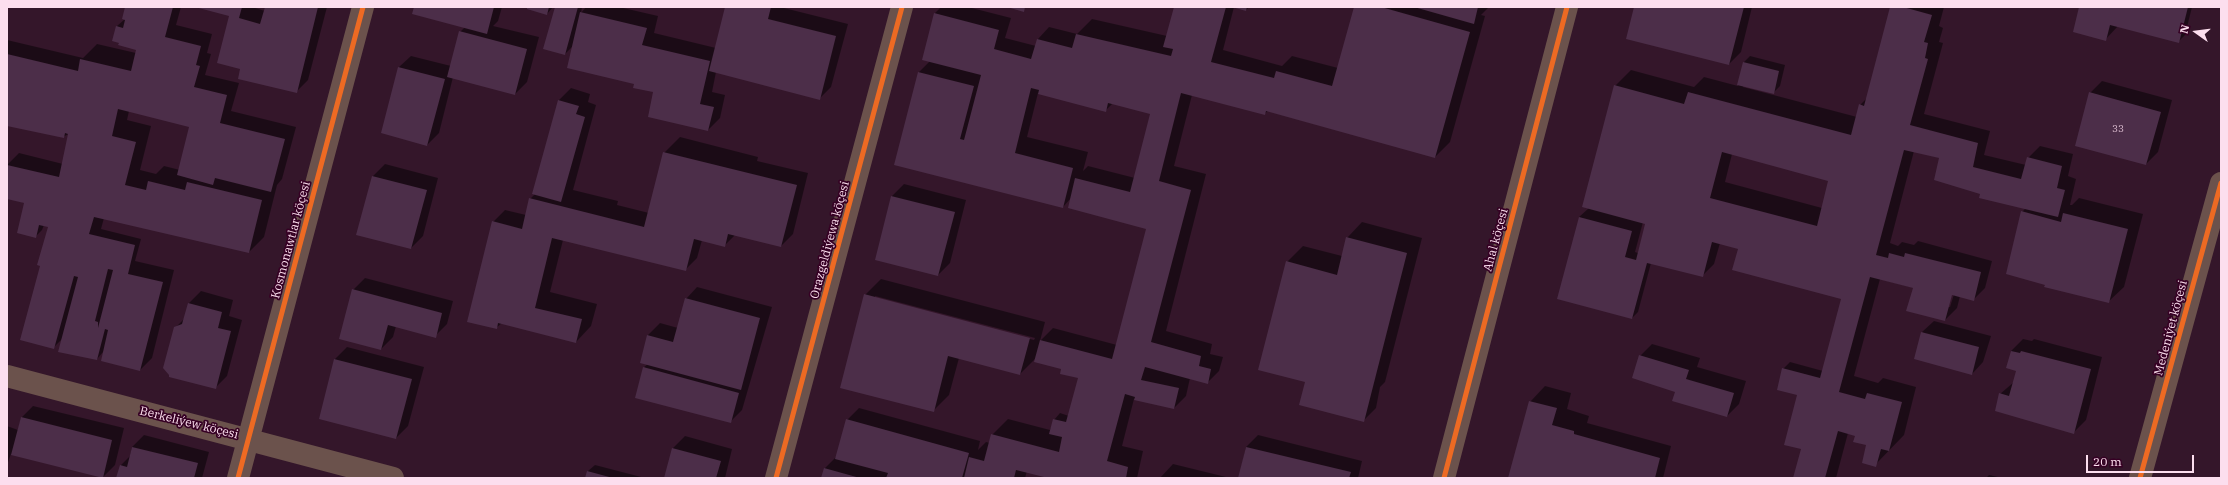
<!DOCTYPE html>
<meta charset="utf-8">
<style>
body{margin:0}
#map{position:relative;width:2228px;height:485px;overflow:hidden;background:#34162a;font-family:"IBM Plex Serif",serif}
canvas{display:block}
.frame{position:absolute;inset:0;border:8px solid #fcdeee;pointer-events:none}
.north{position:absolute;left:2176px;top:12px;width:40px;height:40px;-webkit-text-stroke:3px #360024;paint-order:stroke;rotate:284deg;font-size:11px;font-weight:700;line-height:16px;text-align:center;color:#fcdeee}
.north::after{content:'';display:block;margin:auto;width:14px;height:18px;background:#fcdeee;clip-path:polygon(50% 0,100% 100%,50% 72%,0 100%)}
.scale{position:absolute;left:2086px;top:455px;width:108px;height:18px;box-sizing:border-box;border:2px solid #fcdeee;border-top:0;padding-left:5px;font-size:12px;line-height:14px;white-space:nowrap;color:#fcdeee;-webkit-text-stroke:3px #360024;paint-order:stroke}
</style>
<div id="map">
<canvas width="2228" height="485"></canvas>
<div class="frame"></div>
<div class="north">N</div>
<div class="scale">20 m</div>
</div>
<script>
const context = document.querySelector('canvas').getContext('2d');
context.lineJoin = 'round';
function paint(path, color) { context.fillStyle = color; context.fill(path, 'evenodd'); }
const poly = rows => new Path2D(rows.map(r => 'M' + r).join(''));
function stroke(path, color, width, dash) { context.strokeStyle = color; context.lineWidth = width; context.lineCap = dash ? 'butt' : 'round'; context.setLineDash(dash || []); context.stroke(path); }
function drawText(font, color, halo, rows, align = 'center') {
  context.font = font + ' "IBM Plex Serif",serif'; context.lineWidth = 3.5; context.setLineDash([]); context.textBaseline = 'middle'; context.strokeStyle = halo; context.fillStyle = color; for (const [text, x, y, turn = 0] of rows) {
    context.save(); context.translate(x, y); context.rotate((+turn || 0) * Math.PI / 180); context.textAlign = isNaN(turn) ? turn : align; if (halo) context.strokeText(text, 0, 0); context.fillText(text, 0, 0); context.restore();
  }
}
const shadow = poly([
 [126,7,181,7,176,25,212,34,207,53,211,54,205,75,239,83,231,111,296,127,282,179,277,185,264,237,249,252,104,218,101,229,141,239,135,261,174,270,152,358,140,370,104,351,97,359,63,338,53,348,42,265,50,224,44,225,42,230,36,236,25,203,7,198,7,165,19,153,63,164,70,133,63,137,7,125,7,40,83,58,97,44,136,53,137,49,117,26,125,19],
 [129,111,190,126,180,170,164,166,156,174,140,170,151,126,127,120],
 [197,7,252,7,265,11,266,7,327,7,308,80,296,92,241,68,230,15],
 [415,7,502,7,498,21,493,26,539,37,527,82,515,94,453,77,439,133,427,145,399,67,411,56,451,66,460,32,465,27],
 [528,7,553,7,547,14],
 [556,7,582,7,581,13,586,7,619,7,658,16,654,33,716,48,726,7,780,7,848,24,831,87,819,99,716,72,712,92,725,95,720,118,708,130,654,92,635,83,573,46,565,54],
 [941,7,968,7,1011,18,1005,38,1036,46,1038,39,1049,27,1077,34,1092,19,1167,36,1175,7,1249,7,1246,10,1234,7,1223,50,1282,66,1292,56,1338,68,1355,7,1489,7,1481,15,1485,16,1450,142,1435,157,1268,111,1264,114,1192,95,1174,166,1206,174,1166,331,1212,344,1210,354,1223,357,1219,371,1207,383,1190,378,1186,396,1174,408,1134,399,1122,446,1143,451,1137,478,1052,478,1027,471,1025,478,822,478,825,468,837,456,847,420,859,408,980,441,978,450,986,442,990,443,992,435,1008,419,1050,430,1054,420,1060,413,1069,416,1079,377,1037,357,1020,374,959,358,949,395,933,411,865,295,881,279,1045,322,1040,341,1053,328,1117,345,1149,225,1071,198,1063,207,895,164,919,72,930,61,935,13],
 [1038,93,1106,110,1113,103,1152,114,1135,178,1088,166,1083,171,1088,152,1027,137],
 [875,296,1035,338,1034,340,875,298],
 [1635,7,1752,7,1741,52,1729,64],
 [1891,7,1944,7,1939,26,1943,28,1939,42,1943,43,1924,114,1990,131,1984,155,2026,165,2028,158,2040,146,2073,154,2068,176,2076,179,2070,205,2072,205,2079,198,2143,214,2124,287,2108,302,2046,284,2022,212,2026,208,1981,193,1940,158,1914,151,1890,243,1898,246,1902,242,1914,245,1918,241,1992,261,1985,288,1973,300,1960,296,1957,308,1945,320,1914,288,1880,279,1854,376,1878,383,1883,378,1916,387,1904,435,1875,465,1867,444,1856,435,1848,433,1836,478,1794,478,1802,449,1798,395,1783,369,1790,362,1823,371,1842,298,1739,249,1720,243,1714,264,1702,276,1651,263,1638,312,1632,318,1579,217,1589,208,1615,86,1631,70,1694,87,1704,77,1738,86,1744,62,1750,56,1785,65,1780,86,1773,93,1744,85,1743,87,1857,117,1860,105,1867,98],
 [1732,154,1830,180,1822,208,1725,182],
 [1643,222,1646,224,1638,253,1635,252],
 [1953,290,1955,291,1950,307,1948,307],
 [2080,7,2192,7,2185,35,2178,42,2118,26,2105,40],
 [2102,81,2172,100,2158,152,2146,164,2090,93],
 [571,88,590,94,588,102,596,105,573,190,618,201,617,205,649,213,664,153,680,137,758,157,757,161,808,173,793,234,781,246,735,235,724,246,702,240,697,258,685,270,563,240,550,292,597,304,591,326,576,342,502,323,496,328,493,222,505,210,526,215,530,199,535,194,559,100],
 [385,164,438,178,423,236,411,248,357,234,373,176],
 [904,184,966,200,950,263,938,275,876,259,892,196],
 [1362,222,1422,238,1385,382,1380,387,1376,408,1364,420,1306,383,1287,262,1303,246,1342,256,1347,238],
 [365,278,453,301,447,324,435,336,396,326,393,337,381,349,353,290],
 [697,287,772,307,742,410,730,422,644,367,648,364,641,362,648,335,660,323,678,328,686,299],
 [201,291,233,300,229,316,242,320,227,376,215,388,175,328,185,318,189,303],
 [1934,321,1991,336,1983,362,1972,374,1922,332],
 [2023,339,2032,341,2034,339,2102,357,2086,420,2074,432,2000,394,2014,382,2017,370,2011,351],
 [1652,344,1700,358,1697,367,1746,381,1739,404,1727,416,1676,391,1640,356],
 [347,347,424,367,408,426,396,438,320,418,335,359],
 [1545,386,1571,393,1567,409,1589,416,1587,423,1671,446,1663,478,1509,478,1530,402],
 [33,406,124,428,115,465,103,477,11,454,7,465,7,426,18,430,21,418],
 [144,435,209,452,202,478,117,478,121,465,130,456,132,447],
 [1258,435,1362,461,1358,478,1239,478,1246,447],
 [685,436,732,449,725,478,665,478,673,448],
 [1173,464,1230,478,1160,478],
 [595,465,645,478,586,478,588,471],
 [1989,475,2002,478,1986,478]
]);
const building = poly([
 [125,7,173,7,165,37,201,46,196,65,200,66,194,87,227,95,220,123,285,139,271,192,215,178,213,185,177,175,189,127,118,109,112,136,136,142,125,185,146,190,148,181,185,190,187,182,262,200,249,253,94,217,89,234,135,245,128,274,163,282,140,371,101,361,108,330,105,329,97,360,58,352,78,277,74,276,54,349,20,340,40,266,37,265,48,227,39,225,36,238,17,233,24,203,7,199,7,165,59,177,68,134,65,133,64,138,7,126,7,54,78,71,80,59,131,71,136,50,118,45,119,43,112,41,116,26,123,28,125,20,122,19],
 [108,269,113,270,98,328,98,322,95,321],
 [195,7,242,7,239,18,260,24,265,7,318,7,297,93,238,79,240,69,217,63,229,16],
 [414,7,494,7,487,34,412,14],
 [527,7,549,7,547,15,527,9],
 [555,7,578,7,565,55,543,49],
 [725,7,771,7,768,19,836,36,820,100,709,71],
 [1007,7,1025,7,1024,12],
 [1174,7,1226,7,1211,62,1274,78,1276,71,1332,86,1354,7,1381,7,1470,32,1435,158,1266,111,1265,115,1181,93,1159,181,1191,190,1151,342,1201,356,1199,366,1211,369,1208,384,1145,367,1141,380,1179,388,1174,409,1134,400,1135,397,1125,394,1107,461,1128,467,1126,478,1048,478,1016,470,1014,478,964,478,969,457,984,461,991,434,1059,452,1062,437,1049,434,1053,419,1066,422,1078,378,1060,374,1061,369,1034,362,1040,340,1112,359,1146,229,1068,208,1075,178,1130,192,1150,114,1108,103,1106,112,1038,94,1039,90,1031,88,1015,153,1073,168,1063,208,894,165,918,72,974,86,960,139,964,140,981,75,922,60,934,13,999,30,994,49,1031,59,1037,39,1072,48,1076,34,1171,56,1173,49,1163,47],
 [1232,7,1247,7,1246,11],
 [1414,7,1478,7,1474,24],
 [1634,7,1744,7,1729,65,1626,39],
 [1890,7,1903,7,1932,15,1924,42,1928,43,1925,58,1928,59,1910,125,1978,143,1973,167,2021,179,2027,157,2062,166,2057,188,2065,190,2058,217,1979,198,1980,194,1934,180,1939,158,1904,150,1876,255,1888,258,1889,253,1904,257,1905,253,1981,272,1974,301,1952,295,1945,321,1906,311,1913,288,1870,277,1839,392,1865,399,1867,393,1902,402,1889,451,1881,449,1876,467,1862,463,1866,445,1853,442,1855,436,1838,431,1825,478,1793,478,1801,449,1784,445,1797,395,1777,390,1782,368,1820,378,1841,299,1732,270,1738,249,1712,242,1703,277,1647,263,1632,319,1557,299,1579,217,1632,231,1625,257,1636,260,1645,224,1582,207,1614,85,1684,104,1688,92,1851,135,1859,104,1864,106],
 [1722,152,1828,181,1817,226,1710,198],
 [2079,7,2188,7,2179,43,2110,25,2106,41,2073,32],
 [580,12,647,28,642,45,710,61,700,104,714,107,708,131,648,117,653,92,633,88,634,84,567,68],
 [459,31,527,49,515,95,447,77],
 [1743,62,1779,71,1774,94,1737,85],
 [398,67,445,79,427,146,381,133],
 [2089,92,2161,112,2146,165,2075,146],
 [558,100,579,106,576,114,585,117,561,202,532,194],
 [663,152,797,185,781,247,728,234,725,247,694,239,686,271,552,238,535,308,582,319,576,343,498,323,497,329,467,322,492,221,522,229,529,198,644,227],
 [372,176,427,190,411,249,356,235],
 [891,196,955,212,938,276,875,260],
 [2021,211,2061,222,2063,213,2128,229,2109,303,2044,287,2045,285,2006,274],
 [1346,237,1407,253,1364,422,1299,405,1305,382,1258,370,1286,261,1337,275],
 [352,289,442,313,436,338,388,325,381,350,339,339],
 [864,294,1030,338,1020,375,948,356,934,412,840,388],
 [685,298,760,318,741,390,640,363,647,335,673,342],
 [188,303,222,312,218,328,231,331,216,389,169,377,169,375,163,368,174,327,182,324],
 [1921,332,1979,347,1972,375,1914,359],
 [2011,351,2020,353,2021,351,2091,369,2074,434,1995,411,1999,393,2009,396,2016,371,2006,368],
 [1639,355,1689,370,1686,379,1734,393,1727,417,1672,401,1675,392,1632,378],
 [334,359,412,379,396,439,319,419],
 [643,367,739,393,731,423,635,398],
 [1529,401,1557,408,1552,425,1574,431,1574,434,1660,458,1655,478,1508,478],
 [21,417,112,440,103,478,11,455],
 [846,419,969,453,962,478,886,478,888,473,835,459],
 [132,447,198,463,194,478,116,478,120,465,127,467],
 [1246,447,1351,472,1349,478,1238,478],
 [672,448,721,461,716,478,664,478],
 [824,468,860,478,821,478],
 [587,471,613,478,585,478]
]);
const minor = poly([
 [7,376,393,478],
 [238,478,363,7],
 [776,478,902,7],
 [1444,478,1567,7],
 [2140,478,2221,183]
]);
const cycleway = poly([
 [238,478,363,7],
 [776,478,902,7],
 [1444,478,1567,7],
 [2140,478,2221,183]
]);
const numberNames = [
 ["33",2118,129]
];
const streetNames = [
 ["Kosmonawtlar köçesi",291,240,-75],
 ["Orazgeldiýewa köçesi",830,240,-75],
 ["Ahal köçesi",1496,240,-75],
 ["Medeniýet köçesi",2171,328,-75],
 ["Berkeliýew köçesi",189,423,14]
];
paint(shadow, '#0007');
paint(building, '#4c2e49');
stroke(minor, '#6b524c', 22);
stroke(cycleway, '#ed6a23', 5);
drawText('10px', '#d0b2c5', null, numberNames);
drawText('12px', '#fcdeee', '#360024', streetNames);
</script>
